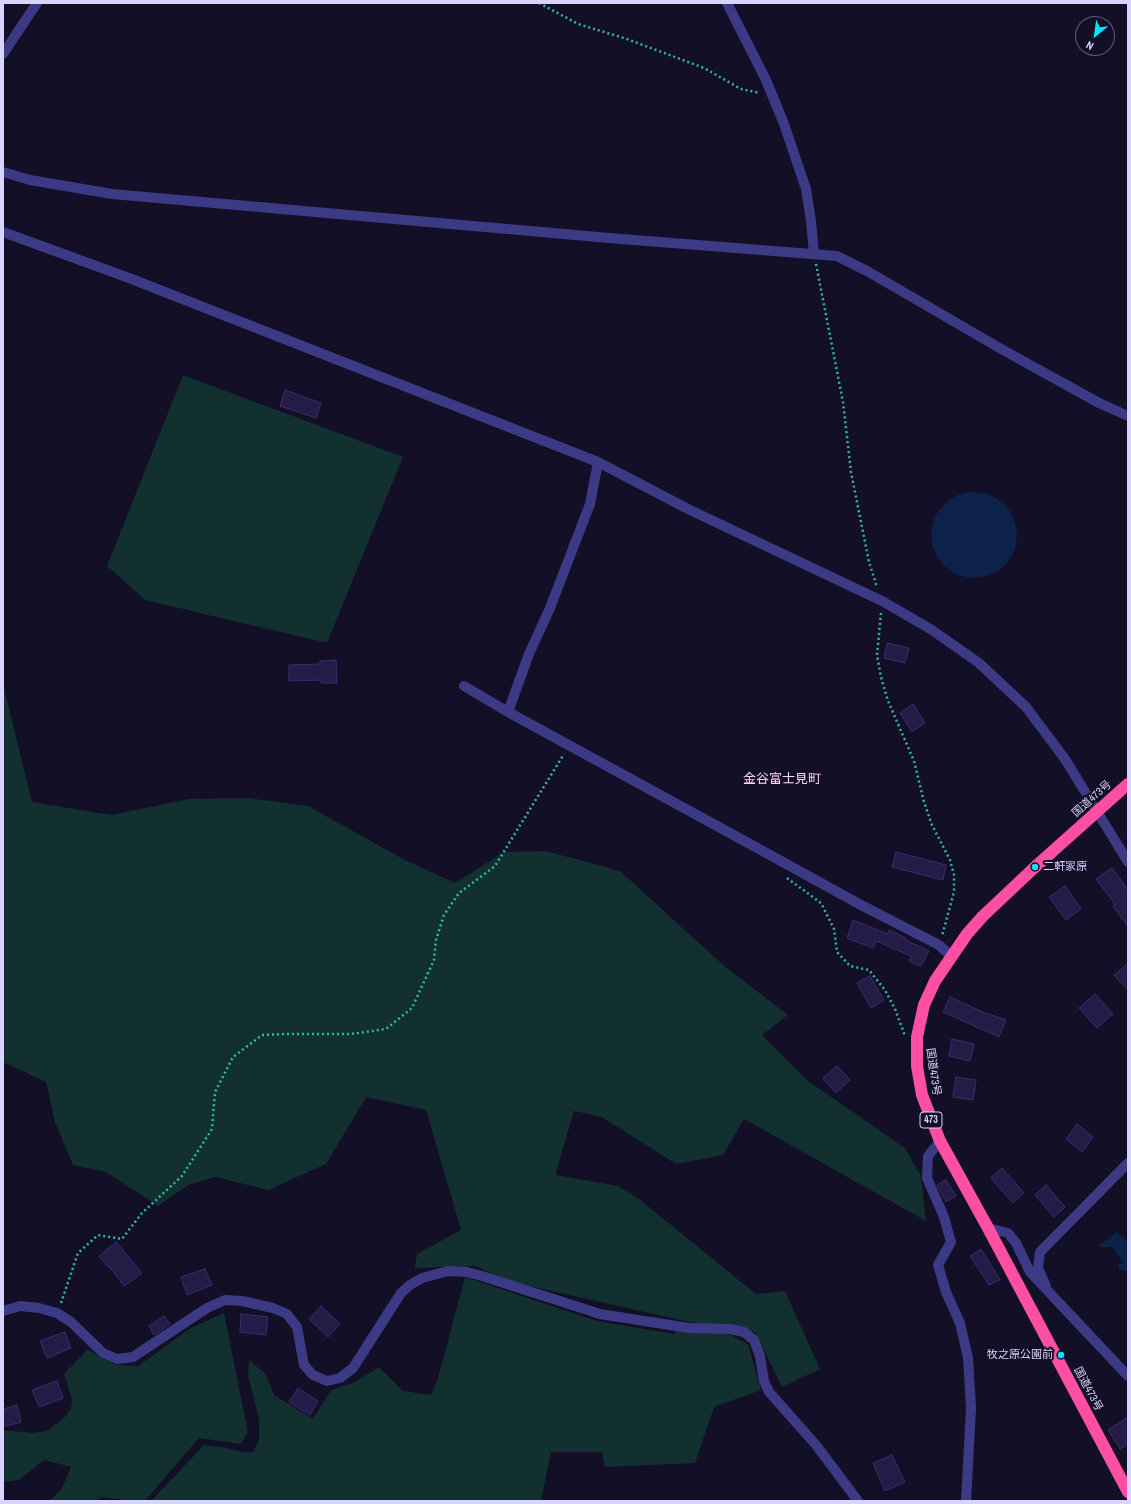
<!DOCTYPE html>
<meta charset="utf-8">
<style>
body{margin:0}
#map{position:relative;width:1131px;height:1504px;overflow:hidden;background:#130f26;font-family:"Archivo Narrow",sans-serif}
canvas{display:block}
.frame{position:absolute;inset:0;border:4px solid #d9d4ff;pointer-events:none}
.north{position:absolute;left:1075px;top:16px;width:40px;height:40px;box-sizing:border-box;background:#130f26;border:1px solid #625e7d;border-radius:50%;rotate:209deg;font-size:11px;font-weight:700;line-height:16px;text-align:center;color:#d9d4ff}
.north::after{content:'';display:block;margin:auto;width:14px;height:18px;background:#00e5ff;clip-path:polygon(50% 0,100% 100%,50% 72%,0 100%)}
</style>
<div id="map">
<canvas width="1131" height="1504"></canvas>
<div class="frame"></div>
<div class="north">N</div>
</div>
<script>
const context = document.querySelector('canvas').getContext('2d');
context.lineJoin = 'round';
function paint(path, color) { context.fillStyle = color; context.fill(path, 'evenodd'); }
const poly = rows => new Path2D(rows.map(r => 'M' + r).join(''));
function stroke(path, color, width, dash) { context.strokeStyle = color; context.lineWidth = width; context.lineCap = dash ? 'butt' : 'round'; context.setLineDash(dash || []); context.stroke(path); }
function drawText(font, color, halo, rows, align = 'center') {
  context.font = font + ' "Archivo Narrow","Noto Sans JP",sans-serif'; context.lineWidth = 4; context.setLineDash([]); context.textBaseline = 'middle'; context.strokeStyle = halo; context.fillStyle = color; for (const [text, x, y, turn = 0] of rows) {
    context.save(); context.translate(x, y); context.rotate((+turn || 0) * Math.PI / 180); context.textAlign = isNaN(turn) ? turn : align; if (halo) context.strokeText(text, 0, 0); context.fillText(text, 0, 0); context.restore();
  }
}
const green = poly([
 [183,375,403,457,327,643,145,600,107,566],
 [3,683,32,802,111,815,189,799,248,798,308,806,403,859,455,883,504,852,546,851,620,871,722,964,788,1015,762,1035,808,1081,905,1148,921,1176,926,1221,744,1119,723,1155,676,1164,602,1117,574,1111,556,1172,556,1175,618,1186,639,1199,756,1294,785,1291,820,1369,782,1387,755,1332,685,1321,507,1281,476,1266,415,1268,417,1254,461,1230,426,1110,366,1097,326,1164,268,1190,216,1177,188,1185,158,1206,106,1172,73,1165,55,1122,46,1082,3,1062],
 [465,1277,597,1321,674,1334,676,1331,726,1333,748,1344,761,1390,714,1407,695,1463,605,1467,602,1452,551,1452,541,1501,151,1501,204,1445,222,1447,243,1452,253,1452,259,1440,259,1419,248,1376,249,1360,266,1374,274,1395,313,1419,331,1390,353,1383,379,1367,403,1391,431,1395,438,1378],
 [224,1313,248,1432,241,1444,199,1438,145,1501,132,1501,103,1497,94,1501,50,1501,62,1488,71,1467,44,1460,19,1480,3,1482,3,1430,33,1433,47,1431,66,1416,71,1408,72,1400,64,1374,88,1349,99,1357,116,1365,138,1366,191,1328]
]);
const water = poly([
 '931 535a43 43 0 1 1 86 0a43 43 0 1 1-86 0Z',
 [1117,1232,1125,1240,1128,1238,1128,1273,1126,1270,1120,1270,1118,1265,1123,1262,1113,1247,1097,1247]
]);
const building = poly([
 [285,390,321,403,316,418,280,406,285,390],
 [887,643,909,648,905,663,884,658,887,643],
 [336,660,337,683,321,683,321,680,289,681,289,665,320,664,320,661,336,660],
 [913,704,925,723,912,732,900,713,913,704],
 [896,852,946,865,943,880,892,867,896,852],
 [1112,868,1128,890,1128,927,1113,906,1115,904,1096,879,1112,868],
 [1065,886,1081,909,1066,920,1049,897,1065,886],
 [853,920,888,934,889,930,906,938,905,940,929,951,921,966,909,961,911,956,876,941,873,948,847,938,853,920],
 [1128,963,1128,990,1114,975,1128,963],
 [870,976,884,1000,871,1008,857,983,870,976],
 [1095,994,1113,1014,1097,1028,1079,1008,1095,994],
 [950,997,985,1013,1006,1020,999,1037,943,1012,950,997],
 [952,1039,974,1044,970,1061,949,1056,952,1039],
 [837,1066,850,1080,836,1093,823,1078,837,1066],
 [956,1077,976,1080,973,1100,953,1097,956,1077],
 [1077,1124,1093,1137,1082,1152,1066,1139,1077,1124],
 [1002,1168,1024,1193,1013,1203,991,1178,1002,1168],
 [946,1180,956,1196,946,1202,937,1185,946,1180],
 [1046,1185,1065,1207,1054,1217,1035,1195,1046,1185],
 [116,1242,142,1273,124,1286,109,1266,108,1267,99,1256,116,1242],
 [981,1249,1000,1280,989,1285,970,1256,981,1249],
 [205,1269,212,1285,187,1295,181,1277,205,1269],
 [321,1306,340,1324,328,1337,309,1319,321,1306],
 [241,1314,268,1317,266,1335,240,1332,241,1314],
 [164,1316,170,1324,154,1335,149,1326,164,1316],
 [65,1332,71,1348,47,1358,40,1341,65,1332],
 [57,1381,63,1398,39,1407,32,1390,57,1381],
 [298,1388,318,1401,310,1415,289,1402,298,1388],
 [17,1405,21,1422,3,1427,3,1409,17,1405],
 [1128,1417,1128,1444,1120,1449,1108,1430,1128,1417],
 [892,1455,905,1482,885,1491,873,1463,892,1455]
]);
const path = poly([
 [539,3,578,24,627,39,704,68,741,89,760,93],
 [816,264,843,402,851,472,869,562,877,587],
 [881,613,877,655,881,677,888,701,914,761,924,802,932,825,950,860,954,875,954,892,942,936],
 [787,878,821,903,834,929,837,952,850,966,869,970,885,990,895,1009,905,1036],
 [61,1303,78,1253,98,1235,122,1239,142,1213,182,1176,212,1129,215,1092,233,1057,262,1035,287,1034,351,1034,386,1029,412,1008,434,960,436,940,444,915,459,893,495,866,564,754]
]);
const minor = poly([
 [727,3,766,80,784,124,806,189,811,221,814,254],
 [3,54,37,3],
 [3,172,30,180,112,194,609,238,837,256,867,271,1003,350,1099,403,1128,416],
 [3,232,129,278,598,462,688,509,882,601,932,630,979,663,1026,707,1065,759,1128,862],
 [464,686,508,712,761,850,861,905,939,945,951,956],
 [508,712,529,654,550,608,590,504,598,462],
 [940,1141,928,1156,927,1178,944,1217,951,1242,938,1265,946,1292,960,1323,968,1358,971,1408,966,1501],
 [988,1228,1008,1233,1016,1243,1030,1272,1128,1376],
 [1046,1286,1038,1268,1040,1252,1128,1163],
 [3,1311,20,1306,39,1308,57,1313,71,1322,103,1353,117,1359,133,1357,207,1308,225,1300,242,1301,273,1308,287,1314,297,1327,304,1365,313,1375,327,1381,340,1378,353,1368,401,1293,410,1285,422,1278,448,1271,467,1272,482,1276,600,1314,689,1328,730,1329,744,1332,754,1340,760,1356,764,1381,769,1392,816,1445,858,1501]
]);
const highway = poly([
 [1128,784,1035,867,983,916,967,934,935,981,924,1005,917,1037,917,1066,922,1095,940,1141,988,1228,1128,1492]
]);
const markers = [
 [1035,867,4,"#00e5ff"],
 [1061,1355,4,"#00e5ff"]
];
const shields = [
 [931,1120,22]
];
const shieldNames = [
 ["473",931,1120]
];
const streetNames = [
 ["国道473号",1092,799,-42],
 ["国道473号",933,1072,82],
 ["国道473号",1088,1389,62]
];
const poiNames = [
 ["二軒家原",1043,867],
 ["牧之原公園前",1053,1355,"right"]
];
const quarterNames = [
 ["金谷富士見町",782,780]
];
paint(green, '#12302f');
paint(water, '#0c2248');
paint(building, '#241b47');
stroke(building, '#3b2d73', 1);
stroke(path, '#2fb8b0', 2.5, [2, 3]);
stroke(minor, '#3d3a85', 10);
stroke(highway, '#ff4fa3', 12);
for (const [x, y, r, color] of markers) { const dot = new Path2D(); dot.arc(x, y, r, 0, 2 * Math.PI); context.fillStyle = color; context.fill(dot); stroke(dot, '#130f26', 1.5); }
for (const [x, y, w] of shields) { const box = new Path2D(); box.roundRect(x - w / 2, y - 8, w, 16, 3); context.fillStyle = '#130f26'; context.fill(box); stroke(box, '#d9d4ff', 1); }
drawText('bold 10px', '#d9d4ff', null, shieldNames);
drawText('11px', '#d9d4ff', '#130f26', streetNames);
drawText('11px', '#d9d4ff', '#130f26', poiNames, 'left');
drawText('13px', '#ffd6f0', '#130f26', quarterNames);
</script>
